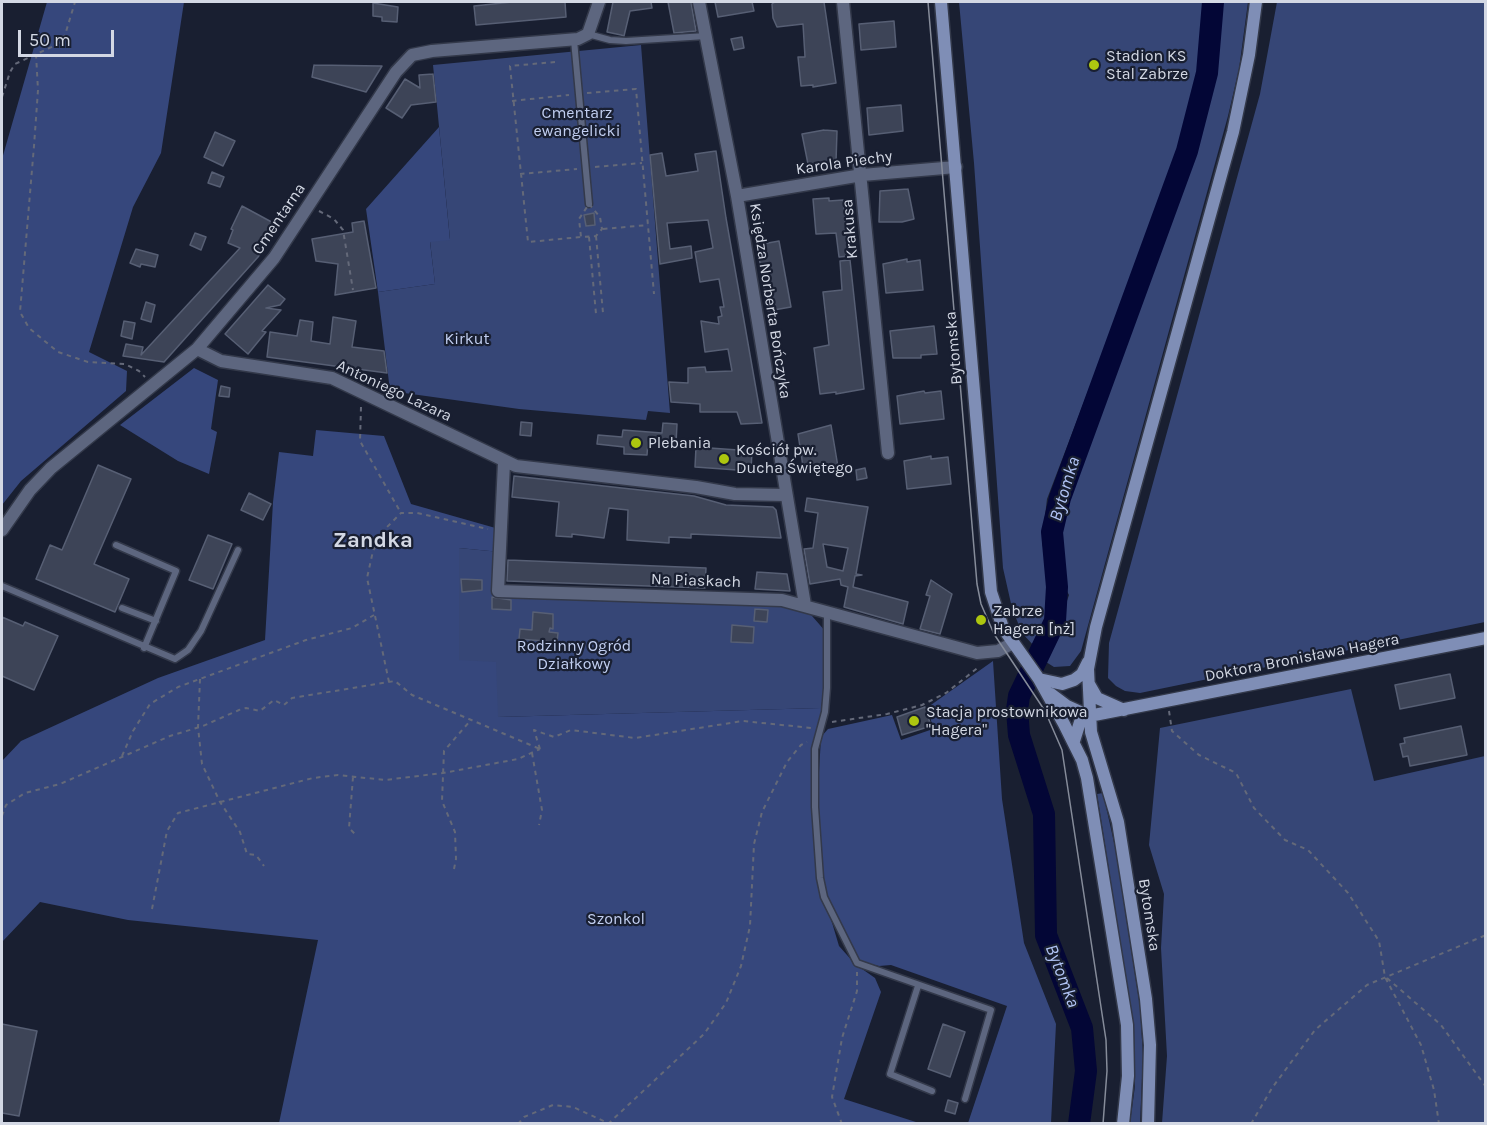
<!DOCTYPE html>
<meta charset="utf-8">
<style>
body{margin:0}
#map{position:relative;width:1487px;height:1125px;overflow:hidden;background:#191f31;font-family:Karla,sans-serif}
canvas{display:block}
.frame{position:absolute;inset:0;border:3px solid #d3d8e4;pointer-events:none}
.scale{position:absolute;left:18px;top:30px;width:96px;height:27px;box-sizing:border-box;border:3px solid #d3d8e4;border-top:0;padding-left:8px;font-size:18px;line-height:21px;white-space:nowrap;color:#d3d8e4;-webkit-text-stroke:4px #191f31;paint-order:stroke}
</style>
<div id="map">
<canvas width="1487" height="1125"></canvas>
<div class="frame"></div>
<div class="scale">50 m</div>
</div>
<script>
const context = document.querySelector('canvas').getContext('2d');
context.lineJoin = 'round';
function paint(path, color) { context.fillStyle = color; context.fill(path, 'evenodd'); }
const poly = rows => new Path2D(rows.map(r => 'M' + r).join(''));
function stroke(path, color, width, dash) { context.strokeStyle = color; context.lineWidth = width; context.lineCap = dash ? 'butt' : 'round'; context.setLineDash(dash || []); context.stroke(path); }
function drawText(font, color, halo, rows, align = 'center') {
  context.font = font + ' Karla,sans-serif'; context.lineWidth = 4.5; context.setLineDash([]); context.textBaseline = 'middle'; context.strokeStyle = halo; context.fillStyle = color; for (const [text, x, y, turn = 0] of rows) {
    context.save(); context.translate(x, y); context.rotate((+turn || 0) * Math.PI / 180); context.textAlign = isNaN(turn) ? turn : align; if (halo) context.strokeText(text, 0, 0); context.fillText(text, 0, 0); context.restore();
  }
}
const green = poly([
 [959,2,1204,2,1202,64,1183,142,1047,499,1042,541,1052,605,1034,646,1022,633,1012,608,1003,568,974,163],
 [1219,2,1248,2,1239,69,1228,116,1081,651,1070,666,1054,667,1046,662,1069,595,1059,576,1057,545,1062,506,1077,461,1181,192,1208,107],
 [1277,2,1485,2,1485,622,1140,693,1125,691,1116,686,1108,678,1109,643,1260,94],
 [641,45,670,413,648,411,646,420,519,409,390,391,378,292,435,284,430,241,450,239,433,65],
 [459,548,500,552,502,594,799,601,826,632,826,679,821,708,498,717,459,660],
 [1351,689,1374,781,1485,756,1485,1123,1162,1123,1167,1056,1161,948,1164,894,1149,845,1160,728],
 [1103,793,1115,847,1140,1007,1143,1056,1140,1123,1130,1123,1135,1086,1134,1028,1097,794]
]);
const forest = poly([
 [47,2,184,2,161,153,133,207,89,352,127,371,126,391,21,481,2,505,2,159],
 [439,127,450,240,430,242,435,284,378,292,366,209],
 [194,368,218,380,211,429,217,432,209,474,178,461,120,425],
 [316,430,384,436,411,504,506,531,500,552,459,548,459,660,496,662,498,717,821,708,821,721,813,750,819,879,839,946,855,964,875,978,881,992,844,1099,919,1123,279,1123,318,940,128,920,40,902,2,942,2,761,21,741,158,678,265,640,273,502,279,452,313,456],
 [993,661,1002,799,1024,943,1056,1024,1051,1123,968,1123,1007,1006,891,965,879,966,861,962,841,935,825,892,817,807,821,737,828,729,892,715,901,740,933,729,928,707]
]);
const river = poly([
 [1079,1124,1086,1071,1082,1028,1046,935,1044,814,1019,735,1017,710,1019,696,1055,621,1057,587,1052,532,1060,498,1187,151,1207,73,1213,2]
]);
const building = poly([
 [512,2,565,2,566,17,476,25,474,6,512,2],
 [613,2,651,2,652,8,630,11,624,36,621,35,607,32,613,2],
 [668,2,691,2,696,31,674,33,668,2],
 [715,2,752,2,754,11,718,17,715,2],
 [775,2,824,2,836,83,813,87,813,85,801,86,798,57,805,57,803,24,777,27,773,18,772,4,775,2],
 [373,3,398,7,397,22,382,21,382,17,373,16,373,3],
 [894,21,896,47,861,50,859,24,894,21],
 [742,37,744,48,734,50,731,39,742,37],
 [314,65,382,66,366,92,312,77,314,65],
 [433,74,436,102,411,105,402,118,386,108,405,79,420,88,419,75,433,74],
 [901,105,903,131,869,135,867,108,901,105],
 [824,130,837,131,836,162,808,164,802,134,824,130],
 [215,132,235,141,223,166,204,157,215,132],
 [716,151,726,218,762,423,741,424,737,412,700,412,700,404,671,402,669,382,688,383,688,368,705,367,706,372,732,371,728,349,705,352,701,321,719,324,718,317,722,316,720,307,724,307,719,279,700,282,695,252,713,248,708,220,667,223,670,249,691,246,692,258,660,264,650,155,662,153,666,176,698,171,695,154,716,151],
 [212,172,224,177,220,187,208,183,212,172],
 [908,189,914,219,902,222,879,222,880,191,908,189],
 [829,198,829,201,843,200,849,256,839,257,836,233,816,234,813,199,829,198],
 [242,206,279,226,258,257,164,362,123,356,126,344,143,347,141,355,240,248,228,243,233,230,231,229,242,206],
 [594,213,595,225,586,226,584,215,594,213],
 [364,221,376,288,335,295,338,264,316,261,312,239,353,232,352,223,364,221],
 [195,233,206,237,201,250,190,245,195,233],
 [779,241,791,307,768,311,757,245,779,241],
 [136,249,158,255,155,267,141,264,140,267,130,263,136,249],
 [907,259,907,262,920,260,923,290,886,293,883,264,907,259],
 [850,260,864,389,836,394,836,392,820,394,814,348,829,345,823,292,842,290,840,261,850,260],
 [268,285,285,299,280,305,266,308,281,310,262,331,266,332,248,354,225,334,268,285],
 [146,302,155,305,151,322,141,319,146,302],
 [333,317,356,321,352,347,384,351,387,373,267,357,270,332,297,336,300,320,313,322,311,341,330,344,333,317],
 [124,321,135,323,132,339,121,336,124,321],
 [934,326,937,354,921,355,921,358,893,358,890,331,934,326],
 [221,386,230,388,229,397,219,396,221,386],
 [924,391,925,393,941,391,944,419,900,424,897,396,924,391],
 [521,422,532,423,531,436,520,435,521,422],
 [663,423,677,424,676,444,648,442,647,455,624,454,624,447,597,444,598,435,622,437,623,430,662,433,663,423],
 [831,425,838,467,827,469,827,471,804,473,798,434,831,425],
 [696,447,752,451,751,471,695,467,696,447],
 [931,456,931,459,948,457,951,484,907,489,904,461,931,456],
 [98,465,131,479,94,564,129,579,115,612,36,579,50,545,62,550,98,465],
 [865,468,867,478,857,480,856,470,865,468],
 [514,476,694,496,726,505,773,507,776,510,781,538,691,534,691,538,669,537,669,543,627,540,628,510,609,508,604,538,572,534,572,537,556,536,559,502,512,497,514,476],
 [249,493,271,504,263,520,241,510,249,493],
 [807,498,868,507,856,574,862,575,855,576,853,587,908,602,903,624,844,607,848,587,841,585,840,579,810,584,804,549,813,548,818,513,805,511,807,498],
 [823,544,848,548,843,571,827,567,823,544],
 [208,535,232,544,213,589,189,580,208,535],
 [508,560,706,568,705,588,507,581,508,560],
 [757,572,787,574,790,591,755,589,757,572],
 [461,579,482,580,482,590,462,592,461,579],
 [931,580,952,594,940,634,920,629,930,596,926,595,931,580],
 [492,597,511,600,511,610,492,609,492,597],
 [755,609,768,610,767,622,754,621,755,609],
 [533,612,553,614,553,629,550,628,549,632,558,633,557,642,519,639,520,629,532,630,533,612],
 [2,617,23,626,25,622,58,636,34,690,2,676,2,617],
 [732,625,754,627,753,643,731,642,732,625],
 [1450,674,1455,698,1400,709,1395,685,1450,674],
 [925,707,931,726,902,735,897,717,925,707],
 [1461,726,1467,755,1410,766,1408,756,1403,757,1400,744,1405,743,1404,738,1461,726],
 [2,1024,37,1031,19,1116,2,1113,2,1024],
 [943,1024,965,1032,950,1077,928,1069,943,1024],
 [948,1100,958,1103,955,1114,945,1111,948,1100]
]);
const path = poly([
 [36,54,38,90,34,146,20,312,29,328,58,352,88,362,125,364,139,371,145,377],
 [555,62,510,66,528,242,581,237],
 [587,93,636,89,654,294],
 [2,97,10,72,15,64,58,44,65,35,75,2],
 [512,101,569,95],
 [595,167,642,163],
 [520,174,577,169],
 [589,204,600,217,602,229,596,236,581,237,579,219,589,204],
 [319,211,334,219,343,230,353,290],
 [603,229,648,225],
 [596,236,603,313],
 [589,237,596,314],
 [361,407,360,441,401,513],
 [200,679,198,727,202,764,220,802,240,832,247,854,256,855,264,866],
 [389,682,367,578,373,551,386,528,401,513,417,513,488,529],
 [1169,711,1172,731,1199,755,1236,773,1254,808,1285,840,1308,850,1348,893,1379,941,1385,977,1421,1045,1434,1090,1439,1124],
 [832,722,887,714,922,705,946,693,980,666],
 [540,749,534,730,554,737,571,730,635,738,743,721,812,728],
 [532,753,542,810,539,825],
 [122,756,133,731,150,704,178,687,306,640,352,628,374,615],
 [353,777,349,828,357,836],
 [2,816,6,805,25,793,60,784,170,736,203,726,239,710,246,708,260,711,274,700,284,705,292,698,395,681,412,695,540,749],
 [454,869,456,859,455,832,442,801,444,751,470,721],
 [152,909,167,831,178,813,313,778,338,775,385,780,443,773,518,759,540,749],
 [1387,978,1441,1025,1486,1087],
 [518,1124,524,1117,553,1105,573,1107,608,1123],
 [608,1124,704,1034,726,1003,741,966,750,926,754,844,762,812,787,762,801,745,807,742],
 [842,1124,832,1097,842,1038,857,991,857,972],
 [1251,1124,1272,1088,1315,1030,1367,985,1486,935]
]);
const lane = poly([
 [588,34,610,40,626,41,706,36],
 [574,40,589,204],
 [116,545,176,571,144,648],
 [2,586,175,659,188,650,201,631,238,550],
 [122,608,156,621],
 [827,613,827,688,825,712,815,749,815,807,820,878,824,897,857,963,991,1010,965,1099],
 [918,986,890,1074,932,1091]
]);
const street = poly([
 [699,2,737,196,805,605],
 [843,2,888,453],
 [737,196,862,175,956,167],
 [197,349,221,361,332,378,516,466,696,487,735,494,785,495],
 [504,463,498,591,782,600,977,653,998,651,1013,643],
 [2,530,30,490,51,468,197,349,274,258,396,72,412,55,432,51,578,39,588,34,599,2]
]);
const secondary = poly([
 [941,2,991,592,1003,628,1039,679,1064,724,1082,760,1087,778,1127,1025,1128,1076,1123,1124],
 [1039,679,1062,684,1074,680,1082,674,1088,662],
 [1089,684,1097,698,1124,710],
 [1051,694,1067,706,1089,716],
 [1074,741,1080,722,1089,716,1486,638],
 [1148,1124,1150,1045,1146,999,1118,822,1091,732,1088,669,1096,627,1233,132,1249,55,1256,2]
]);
const tram = poly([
 [928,2,977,584,981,604,994,634,1045,711,1062,750,1106,1040,1107,1071,1103,1124]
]);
const markers = [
 [1094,65,6,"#adc60f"],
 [636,443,6,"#adc60f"],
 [724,459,6,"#adc60f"],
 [981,620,6,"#adc60f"],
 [914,721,6,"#adc60f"]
];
const poiNames = [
 ["Stadion KS",1106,56],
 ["Stal Zabrze",1106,74],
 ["Plebania",648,443],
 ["Kościół pw.",736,450],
 ["Ducha Świętego",736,468],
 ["Zabrze",993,611],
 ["Hagera [nż]",993,629],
 ["Stacja prostownikowa",926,712],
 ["\"Hagera\"",926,730]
];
const parkNames = [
 ["Cmentarz",577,113],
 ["ewangelicki",577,131],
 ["Kirkut",467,339],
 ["Rodzinny Ogród",574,646],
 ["Działkowy",574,664],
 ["Szonkol",616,919]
];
const streetNames = [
 ["Karola Piechy",844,163,-8],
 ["Cmentarna",279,219,-56],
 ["Krakusa",850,229,-95],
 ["Księdza Norberta Bończyka",770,301,81],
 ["Bytomska",954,348,-95],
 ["Antoniego Lazara",394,391,25],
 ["Na Piaskach",696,581,2],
 ["Doktora Bronisława Hagera",1302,658,-11],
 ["Bytomska",1149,915,81]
];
const waterNames = [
 ["Bytomka",1065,489,-73],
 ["Bytomka",1062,976,69]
];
const districtNames = [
 ["Zandka",373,541]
];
paint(green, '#364676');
paint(forest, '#36477c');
stroke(river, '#030636', 22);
paint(building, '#3d4457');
stroke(building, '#575f74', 1.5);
stroke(lane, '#33394a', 9);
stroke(street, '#33394a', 15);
stroke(secondary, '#33394a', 15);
stroke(path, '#646979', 2, [4.5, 4.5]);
stroke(lane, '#5d667f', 6);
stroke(street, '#5d667f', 12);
stroke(secondary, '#7f8eb6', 12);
stroke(tram, '#868c9a', 1.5);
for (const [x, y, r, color] of markers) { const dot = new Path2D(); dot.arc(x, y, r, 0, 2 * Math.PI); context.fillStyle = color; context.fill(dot); stroke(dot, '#191f31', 2); }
drawText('16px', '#d3d8e4', '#191f31', poiNames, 'left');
drawText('16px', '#c2cff1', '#191f31', parkNames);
drawText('16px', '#d3d8e4', '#191f31', streetNames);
drawText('italic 18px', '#b1c4f5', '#191f31', waterNames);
drawText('bold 22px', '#d3d8e4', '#191f31', districtNames);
</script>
